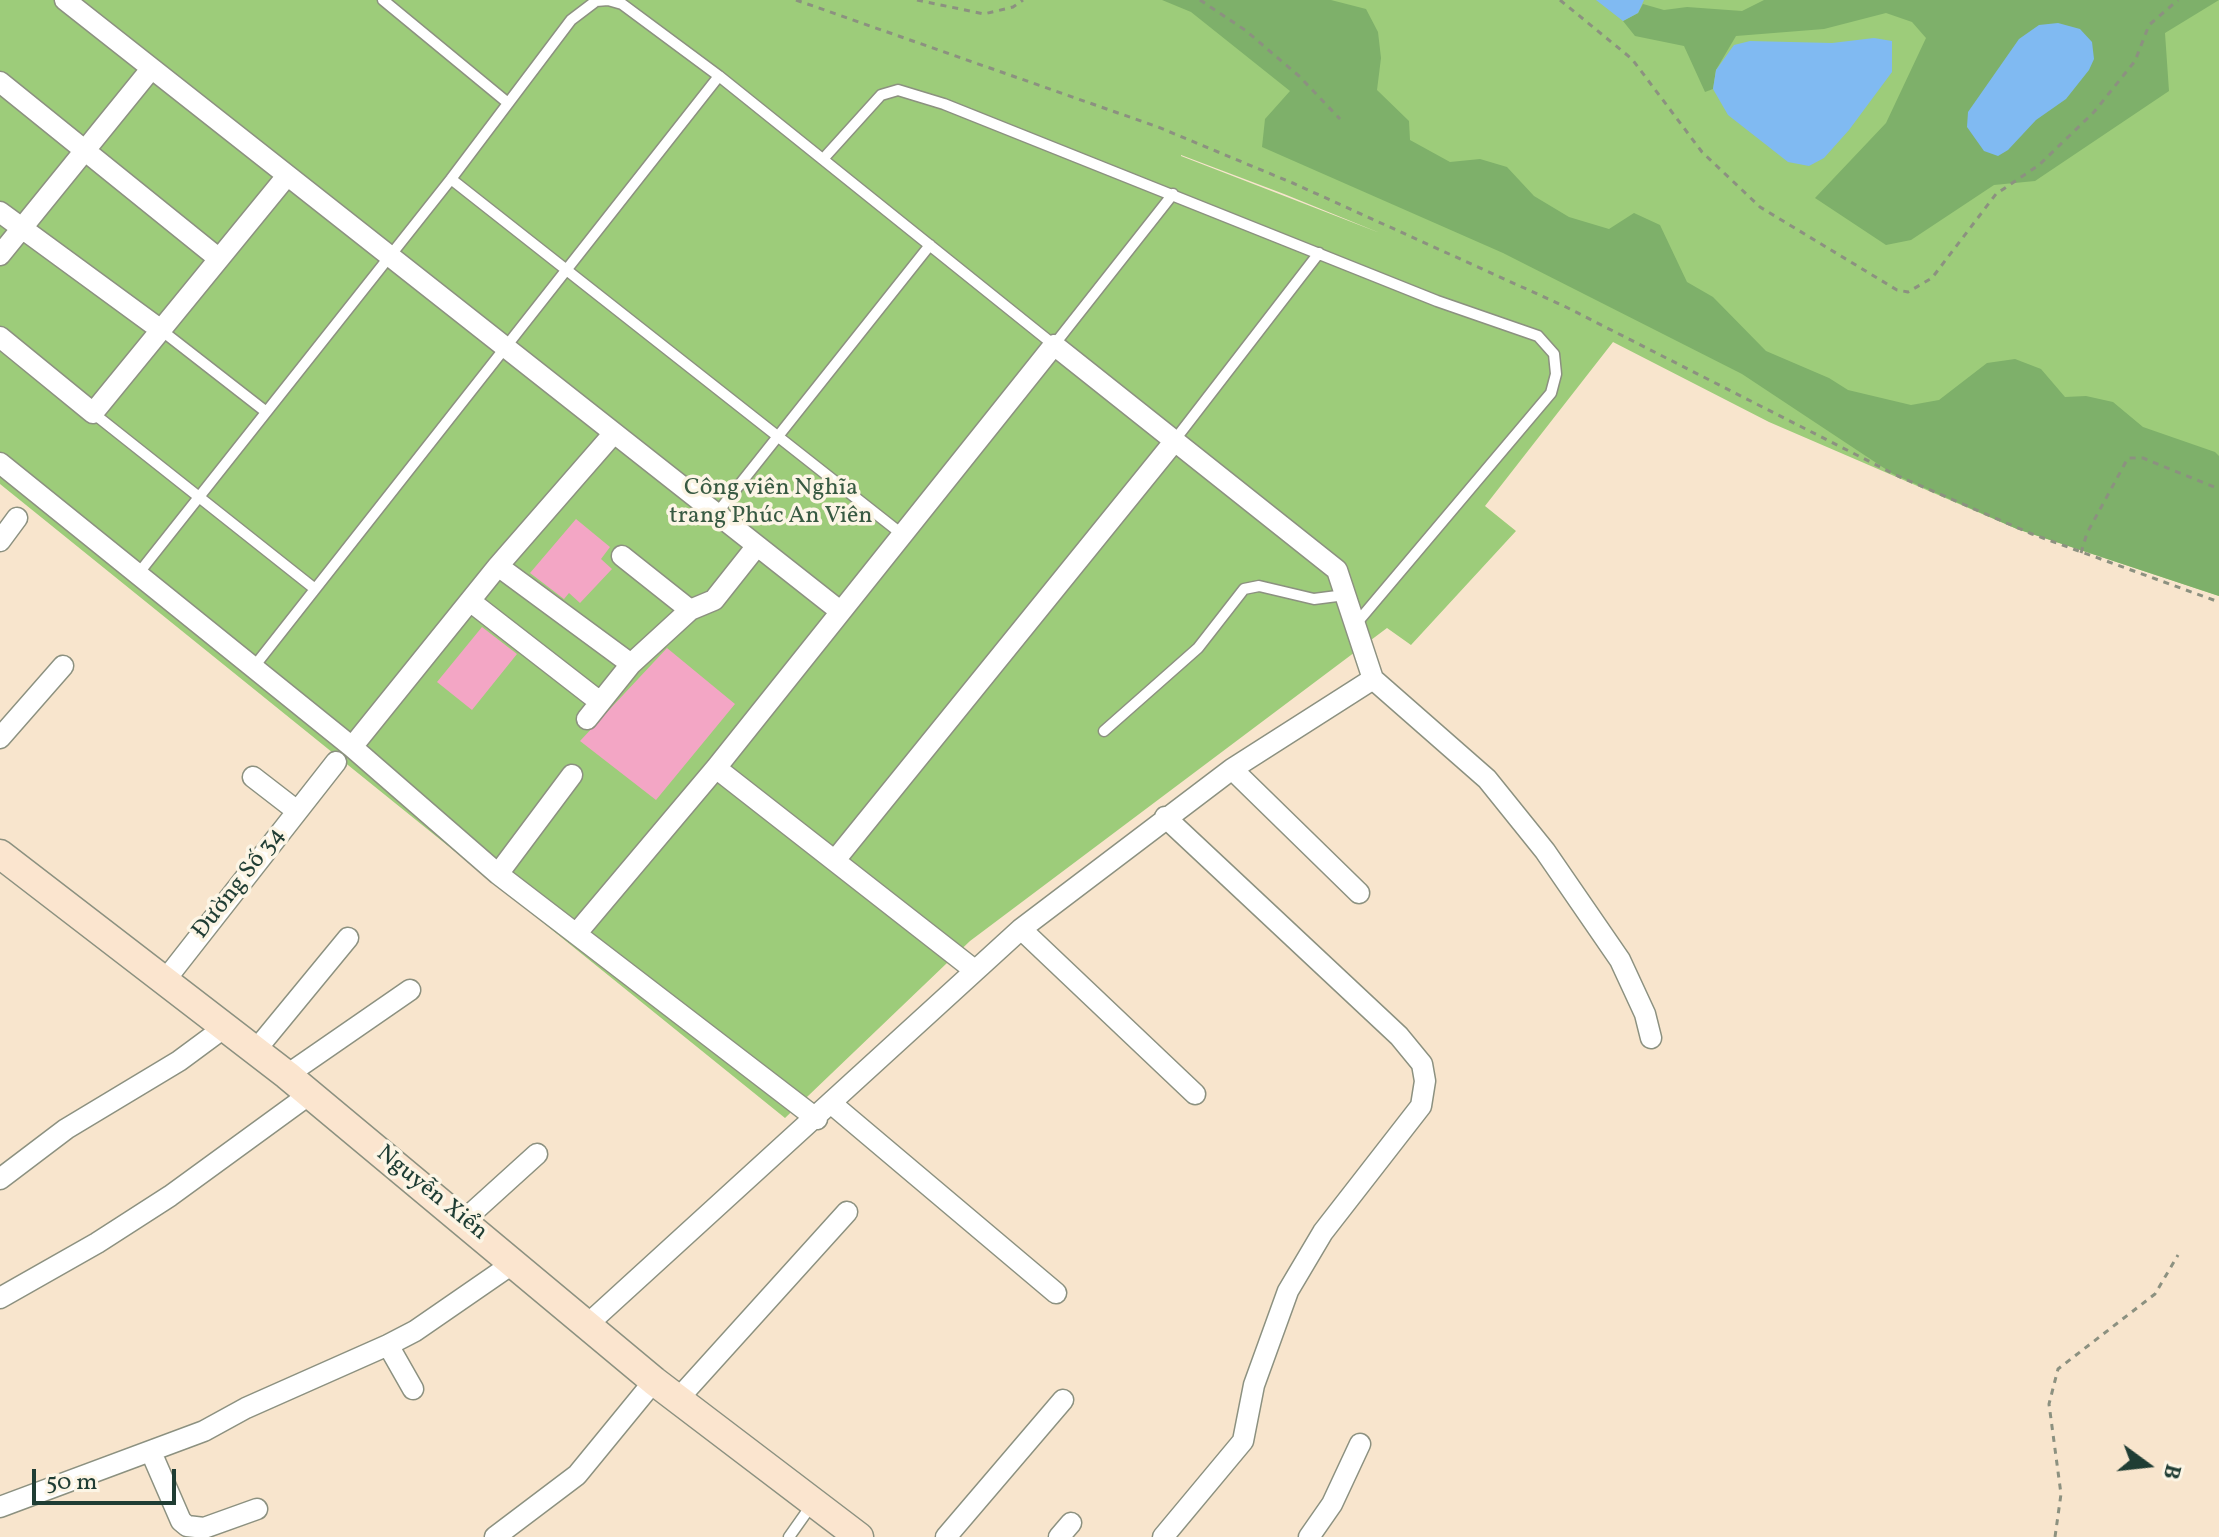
<!DOCTYPE html>
<meta charset="utf-8">
<style>
body{margin:0}
#map{position:relative;width:2219px;height:1537px;overflow:hidden;background:#f8e5cd;font-family:Vollkorn,serif}
canvas{display:block}
.north{position:absolute;left:2107px;top:1425px;width:80px;height:80px;-webkit-text-stroke:6px #fcf5e5;paint-order:stroke;rotate:105deg;font-size:22px;font-weight:700;line-height:32px;text-align:center;color:#1f3d34}
.north::after{content:'';display:block;margin:auto;width:28px;height:36px;background:#1f3d34;clip-path:polygon(50% 0,100% 100%,50% 72%,0 100%)}
.scale{position:absolute;left:32px;top:1469px;width:144px;height:36px;box-sizing:border-box;border:4px solid #1f3d34;border-top:0;padding-left:10px;font-size:24px;line-height:28px;white-space:nowrap;color:#1f3d34;-webkit-text-stroke:6px #fcf5e5;paint-order:stroke}
</style>
<div id="map">
<canvas width="2219" height="1537"></canvas>
<div class="north">B</div>
<div class="scale">50 m</div>
</div>
<script>
const context = document.querySelector('canvas').getContext('2d');
context.lineJoin = 'round';
function paint(path, color) { context.fillStyle = color; context.fill(path, 'evenodd'); }
const poly = rows => new Path2D(rows.map(r => 'M' + r).join(''));
function stroke(path, color, width, dash) { context.strokeStyle = color; context.lineWidth = width; context.lineCap = dash ? 'butt' : 'round'; context.setLineDash(dash || []); context.stroke(path); }
function drawText(font, color, halo, rows, align = 'center') {
  context.font = font + ' Vollkorn,serif'; context.lineWidth = 7; context.setLineDash([]); context.textBaseline = 'middle'; context.strokeStyle = halo; context.fillStyle = color; for (const [text, x, y, turn = 0] of rows) {
    context.save(); context.translate(x, y); context.rotate((+turn || 0) * Math.PI / 180); context.textAlign = isNaN(turn) ? turn : align; if (halo) context.strokeText(text, 0, 0); context.fillText(text, 0, 0); context.restore();
  }
}
const green = poly([
 [0,0,2219,0,2219,596,2017,529,1769,422,1613,342,1485,506,1516,531,1411,645,1387,628,970,941,785,1118,0,484],
 [1181,155,1284,194,1380,233,1181,156]
]);
const forest = poly([
 [1162,0,1331,0,1366,9,1378,32,1381,58,1377,90,1409,121,1410,140,1450,162,1480,159,1507,167,1534,196,1569,217,1609,229,1634,213,1660,225,1687,282,1713,297,1766,351,1829,378,1848,390,1911,405,1939,400,1987,363,2015,359,2041,369,2065,397,2086,396,2113,402,2143,427,2215,452,2219,456,2219,596,2017,529,1893,474,1742,374,1503,253,1262,147,1265,119,1290,91,1191,12],
 [1764,0,2219,0,2165,33,2169,91,2035,181,1994,185,1911,240,1886,245,1815,198,1886,123,1926,38,1912,22,1886,13,1824,29,1736,36,1716,70,1713,89,1705,92,1684,46,1635,36,1623,21,1638,13,1643,4,1664,10,1687,7,1742,11]
]);
const water = poly([
 [1596,0,1644,0,1638,13,1623,21],
 [2058,23,2080,29,2092,42,2094,59,2089,70,2066,99,2036,120,2008,150,1998,156,1984,151,1967,127,1968,112,2019,39,2039,25],
 [1874,38,1892,41,1892,72,1849,130,1824,158,1809,166,1788,162,1728,115,1713,89,1716,70,1734,45,1750,41,1832,43]
]);
const building = poly([
 [576,519,610,547,601,559,612,569,580,603,569,593,564,599,530,573],
 [482,627,517,654,472,710,437,682],
 [667,648,735,704,656,800,580,741]
]);
const path = poly([
 [796,0,1158,127,1295,184,1566,307,1898,476,2032,534,2219,602],
 [917,0,984,14,1013,7,1023,0],
 [1200,0,1245,30,1299,76,1340,119],
 [1560,0,1632,59,1702,152,1760,207,1897,290,1908,292,1932,278,1996,194,2039,165,2094,112,2135,61,2149,25,2178,0],
 [2081,553,2087,533,2128,458,2143,458,2219,489],
 [2055,1537,2061,1494,2049,1404,2058,1369,2155,1294,2178,1255]
]);
const service = poly([
 [383,0,508,103],
 [608,0,622,4,719,76,1054,345,1173,194],
 [824,158,881,95,898,90,944,104,1437,301,1538,336,1554,354,1556,374,1551,393,1355,625],
 [451,179,903,535],
 [161,330,265,411],
 [93,413,315,589],
 [1174,441,1319,253],
 [717,513,930,245],
 [138,574,451,179,571,20,596,1,608,0],
 [253,668,719,76],
 [1104,731,1198,648,1244,589,1259,586,1314,599,1345,595],
 [789,1537,813,1503]
]);
const minor = poly([
 [65,0,840,611],
 [0,82,218,258],
 [0,212,161,330],
 [0,255,151,69],
 [0,337,93,413,286,177],
 [0,463,352,747,498,874,817,1119],
 [0,541,17,518],
 [622,556,690,610],
 [498,566,631,664],
 [470,601,600,702],
 [587,719,631,664,690,610,714,600,756,547],
 [0,738,63,666],
 [352,747,498,566,614,433],
 [716,768,973,969],
 [1232,769,1359,893],
 [253,777,297,811],
 [836,859,1173,443],
 [498,874,572,775],
 [1021,929,1195,1094],
 [576,934,716,768,1054,345,1337,570,1373,679],
 [166,979,336,762],
 [255,1051,348,938],
 [287,1075,410,990],
 [832,1104,1056,1293],
 [0,1179,66,1129,179,1061,225,1027],
 [463,1221,537,1154],
 [0,1298,97,1243,170,1196,310,1094],
 [588,1324,1021,929,1232,769,1373,679,1487,779,1545,851,1620,960,1645,1014,1651,1038],
 [388,1345,413,1389],
 [678,1399,847,1212],
 [151,1452,181,1521,187,1526,204,1528,257,1509],
 [0,1507,204,1431,246,1408,388,1345,415,1331,515,1262],
 [495,1537,577,1475,654,1381],
 [946,1537,1063,1400],
 [1059,1537,1071,1523],
 [1163,1537,1243,1441,1254,1385,1288,1291,1323,1232,1421,1106,1425,1081,1422,1064,1399,1036,1165,817],
 [1309,1537,1332,1504,1360,1444]
]);
const secondary = poly([
 [0,854,287,1075,654,1381,859,1537]
]);
const parkNames = [
 ["Công viên Nghĩa",771,490],
 ["trang Phúc An Viên",771,518]
];
const streetNames = [
 ["Đường Số 34",240,884,-52],
 ["Nguyễn Xiển",431,1194,39]
];
paint(green, '#9dcc7a');
paint(forest, '#7eb06a');
paint(water, '#80baf2');
paint(building, '#f3a6c5');
stroke(service, '#8c9180', 13);
stroke(minor, '#8c9180', 23);
stroke(secondary, '#8c9180', 31);
stroke(path, '#8c9180', 3, [6, 6]);
stroke(service, '#fff', 10);
stroke(minor, '#fff', 20);
stroke(secondary, '#fbe5cf', 28);
drawText('24px', '#385a42', '#fcf5e5', parkNames);
drawText('24px', '#1f3d34', '#fcf5e5', streetNames);
</script>
